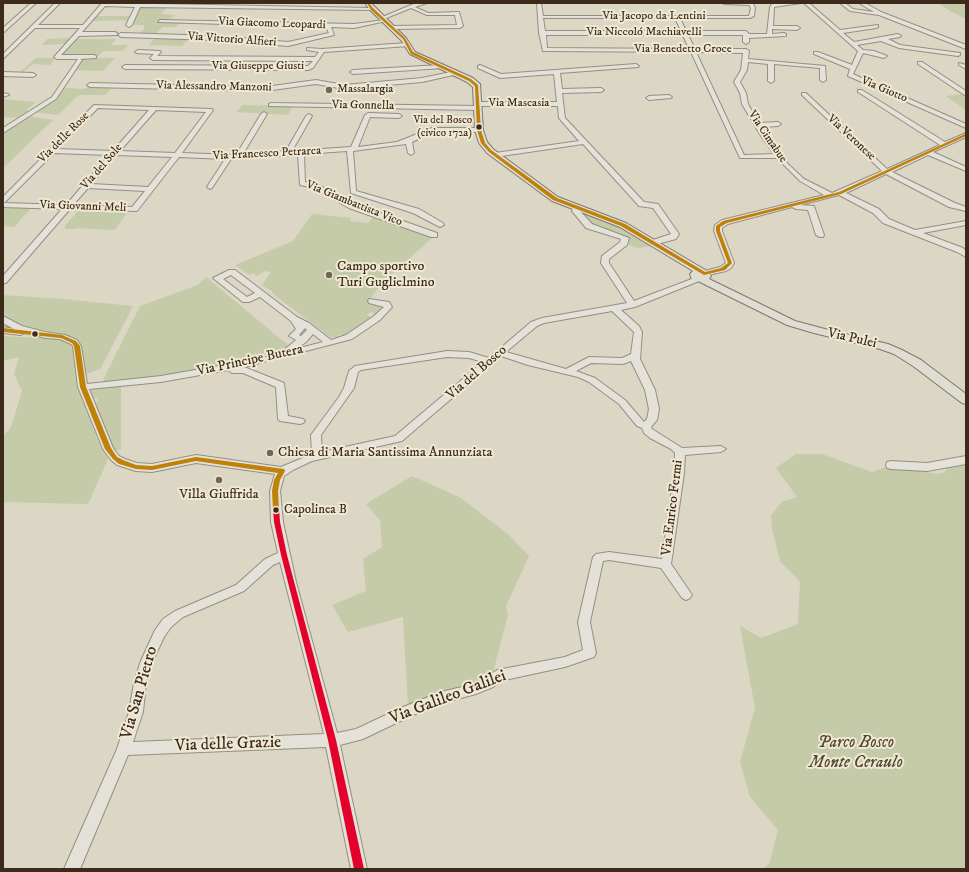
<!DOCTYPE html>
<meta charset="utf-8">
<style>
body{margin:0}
#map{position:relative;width:969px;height:872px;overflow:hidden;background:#dcd6c4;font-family:"IM FELL DW Pica",serif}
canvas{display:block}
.frame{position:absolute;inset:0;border:4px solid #3c2a1a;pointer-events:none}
</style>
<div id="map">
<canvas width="969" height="872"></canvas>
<div class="frame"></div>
</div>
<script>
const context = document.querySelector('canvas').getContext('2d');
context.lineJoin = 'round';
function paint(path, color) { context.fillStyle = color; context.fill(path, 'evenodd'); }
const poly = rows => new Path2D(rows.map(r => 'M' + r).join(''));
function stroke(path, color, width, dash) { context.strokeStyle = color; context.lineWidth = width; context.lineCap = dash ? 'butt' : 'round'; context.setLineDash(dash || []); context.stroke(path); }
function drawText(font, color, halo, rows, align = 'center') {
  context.font = font + ' "IM FELL DW Pica",serif'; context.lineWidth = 4; context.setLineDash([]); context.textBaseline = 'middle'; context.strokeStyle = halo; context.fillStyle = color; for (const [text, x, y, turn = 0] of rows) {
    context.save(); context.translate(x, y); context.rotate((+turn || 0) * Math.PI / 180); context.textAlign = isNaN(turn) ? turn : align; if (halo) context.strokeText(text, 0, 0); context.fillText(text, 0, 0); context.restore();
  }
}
const green = poly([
 [938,3,966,3,966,19,950,11],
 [140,6,168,6,161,14,175,15,168,20,158,20,156,21,181,22,175,27,163,27,154,35,138,35,144,29,144,25,130,25],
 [95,16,131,16,130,20,91,21],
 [157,36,190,37,182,46,149,45],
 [71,38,66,44,42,45,47,39],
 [74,39,116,39,111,45,129,45,122,51,103,51,97,57,59,56],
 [36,58,56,58,50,65,33,64,22,73,18,74],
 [83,58,115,58,103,71,74,70],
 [88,86,114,86,105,95,79,95,58,115,34,112,54,99,62,88,85,89],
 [963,94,966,96,966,110,946,96],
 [3,99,36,102,26,110,32,111,21,118,3,117],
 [242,105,293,106,288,115,237,112],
 [28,116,53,120,3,168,3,133],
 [3,206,32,207,14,227,3,226],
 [80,209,128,211,115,230,77,228,76,229,65,229,66,227,64,227],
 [585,213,617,224,652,246,638,248,627,244,629,240,627,237,596,227,583,215],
 [312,214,351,218,350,221,368,223,374,216,432,238,383,282,367,302,381,305,381,309,375,315,372,312,367,314,371,318,342,336,341,335,338,335,338,337,330,337,272,293,272,291,262,285,271,272,263,271,262,273,256,276,254,273,249,275,235,265,293,241],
 [206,277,289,346,281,351,254,355,245,362,182,373,104,382,103,380,140,306,198,285],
 [3,295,63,299,133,306,101,368,87,374,85,373,81,347,78,342,67,335,36,329,10,320,3,313],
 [3,336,56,339,67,341,73,347,78,375,96,436,108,459,88,504,3,502,3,436,11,427,22,391,14,374,19,357,3,361],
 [121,386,121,449,114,451,94,405,98,401,98,399,91,398,89,392,95,388],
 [796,454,822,454,872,472,886,467,890,470,897,468,939,474,945,472,947,467,966,464,966,869,763,869,770,862,778,830,750,797,740,762,755,708,740,626,761,638,798,624,800,582,780,561,772,528,771,515,782,502,797,497,776,468],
 [412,476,461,498,509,535,529,556,506,606,508,615,493,672,486,679,471,687,408,708,403,617,348,632,332,605,366,591,363,559,382,547,380,520,366,504]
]);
const minor = poly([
 [31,3,36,3,3,33,3,28,31,3],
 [55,3,60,3,38,25,83,25,102,3,372,8,374,9,372,10,140,7,132,25,129,27,126,25,135,7,105,6,82,32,115,32,117,33,117,35,79,36,61,55,94,55,96,56,96,58,80,59,82,60,56,99,3,133,3,128,52,97,78,59,57,59,54,57,80,28,35,28,3,59,3,54,55,3],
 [416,3,427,3,415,7,428,13,459,12,463,26,460,28,390,29,390,27,392,26,457,25,455,15,427,15,411,8,384,19,380,18,416,3],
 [537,3,541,3,543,16,749,16,751,8,749,5,725,4,723,3,753,3,755,8,754,16,750,18,680,18,686,31,746,31,749,34,767,34,770,7,772,4,801,3,774,7,773,26,797,26,800,28,797,30,772,29,772,34,784,33,786,34,786,36,749,38,749,42,746,44,743,42,743,35,688,35,695,49,746,49,749,51,748,59,825,66,826,80,823,82,820,80,820,68,774,64,774,81,771,83,768,81,768,64,748,62,747,70,740,82,746,93,748,104,759,123,778,122,781,124,778,126,762,127,788,164,804,179,832,193,882,171,802,95,802,93,806,93,887,169,940,145,858,92,858,90,862,90,945,142,966,133,966,137,933,152,966,167,966,171,928,155,892,172,955,203,966,207,966,211,949,207,886,174,846,193,879,209,889,219,915,230,966,221,966,225,923,233,963,248,966,251,966,257,957,252,883,223,873,213,839,195,800,205,814,206,824,235,823,237,820,237,816,235,808,210,796,209,792,207,728,224,722,228,722,231,734,263,731,268,726,271,704,276,701,276,701,272,720,267,726,263,714,231,715,225,722,220,824,195,800,181,777,158,740,158,691,52,543,51,539,33,537,3],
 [543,18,675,18,681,31,545,31,543,18],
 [546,35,683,35,689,49,547,48,546,35],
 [696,52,743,53,741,70,734,82,740,93,742,104,761,136,774,154,744,155,696,52],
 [804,3,809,3,840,30,878,25,878,27,876,28,843,33,854,42,898,34,901,36,900,37,888,39,900,45,960,53,960,55,958,56,899,48,881,41,857,45,863,50,874,51,887,56,884,58,863,53,853,74,966,124,966,128,848,76,850,69,814,54,814,52,818,52,852,65,858,51,804,3],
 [840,3,845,3,853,9,874,12,859,3,865,3,881,12,966,45,966,49,879,15,850,11,840,3],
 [160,20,354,24,384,20,386,21,354,28,331,27,334,35,288,46,216,40,121,37,118,35,121,33,216,36,288,42,329,33,326,27,158,22,160,20],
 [407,43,410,45,409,46,324,52,313,68,308,70,125,69,122,67,125,65,308,66,313,61,153,60,150,58,154,54,136,53,135,52,138,50,160,51,161,52,157,56,315,57,319,52,307,50,307,48,322,49,407,43],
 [918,62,922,62,966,91,966,96,918,64,918,62],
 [959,63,966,65,966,69,959,65,959,63],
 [636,64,639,66,638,67,560,73,562,89,601,88,604,90,601,92,562,93,565,118,644,202,658,204,679,234,676,239,653,245,649,243,650,241,671,234,653,208,639,206,583,144,495,157,492,155,495,153,579,141,559,118,558,106,478,106,475,104,478,102,557,102,554,74,500,78,478,68,478,66,480,65,501,74,636,64],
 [441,65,443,66,443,68,353,74,350,72,353,70,441,65],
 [456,71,458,72,458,74,422,82,344,89,316,84,265,91,90,87,87,85,90,83,265,87,316,80,344,85,422,78,456,71],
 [3,72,33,73,36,75,33,77,3,76,3,72],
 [3,93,8,94,9,95,3,97,3,93],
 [669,95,672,97,671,98,649,100,646,98,649,96,669,95],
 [271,103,478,106,481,108,478,110,269,106,269,104,271,103],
 [94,105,212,109,213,110,182,153,236,155,261,114,264,112,267,114,243,154,286,151,306,116,309,114,312,116,292,151,351,147,365,115,368,113,399,114,402,116,399,118,370,117,358,147,397,142,432,128,479,128,482,130,479,132,433,132,412,142,414,153,411,155,408,153,406,144,353,151,356,191,419,209,443,223,444,225,440,227,413,213,351,193,347,151,304,154,305,182,318,185,355,204,437,233,437,237,431,237,349,208,314,188,300,185,298,155,231,159,212,188,210,189,207,187,225,159,179,157,137,211,70,209,6,283,3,283,3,276,62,209,3,207,3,197,94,105],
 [98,108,149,110,113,151,57,149,98,108],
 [156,110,206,112,175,153,120,151,156,110],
 [54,153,109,155,66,205,4,203,54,153],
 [116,155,172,157,148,187,91,184,116,155],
 [88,188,145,191,132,207,73,205,88,188],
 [573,206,579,206,580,211,592,224,629,238,627,245,609,259,609,263,634,301,697,277,703,277,704,279,635,307,621,310,639,326,642,332,640,359,655,390,659,409,657,420,651,427,652,429,682,448,721,446,726,449,721,452,685,455,684,473,671,564,690,592,692,595,690,598,686,600,682,598,661,568,609,560,603,561,590,622,596,653,594,657,565,667,500,681,493,687,476,694,442,703,413,715,363,739,340,745,367,869,351,869,326,747,128,755,80,869,64,869,117,749,129,712,134,683,140,663,155,630,163,619,175,611,236,585,265,559,278,553,271,522,270,491,275,474,196,463,152,472,136,471,117,465,111,460,103,449,78,387,73,346,71,344,60,339,45,338,25,332,21,335,3,333,3,327,14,329,3,323,3,316,22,326,45,332,65,335,77,340,81,346,87,384,161,376,258,359,283,353,284,350,296,340,289,336,296,329,291,321,260,297,249,302,243,302,213,278,229,270,235,270,297,317,309,323,331,340,346,335,374,316,384,307,369,303,368,301,369,299,389,302,392,307,380,320,352,339,244,367,284,383,288,416,303,419,305,421,303,423,300,424,280,421,278,419,276,387,243,373,232,373,228,370,161,382,89,389,113,448,119,456,125,459,137,463,152,464,196,455,281,467,312,454,311,435,339,397,344,388,349,371,355,366,447,351,469,352,489,358,531,322,542,318,627,303,601,263,602,256,620,242,621,239,586,228,572,211,573,206],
 [231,275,255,293,247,297,223,279,231,275],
 [612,311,634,332,631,354,622,358,589,357,566,369,506,352,537,326,544,323,612,311],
 [305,328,307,330,301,336,299,335,305,328],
 [313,334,323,342,296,349,306,342,313,334],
 [501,356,528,365,578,377,589,382,619,404,637,426,642,428,644,433,650,438,671,449,675,453,674,473,662,559,609,552,596,554,593,557,578,622,583,650,565,657,497,670,483,679,470,685,441,692,403,707,356,729,337,733,296,582,283,522,280,491,284,476,293,470,312,461,402,441,501,356],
 [447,357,469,358,483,362,395,436,322,452,321,435,354,388,358,372,361,370,447,357],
 [631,361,645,390,649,409,647,419,644,422,625,400,595,378,576,371,591,363,623,364,631,361],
 [280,562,324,734,133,742,143,712,146,683,152,663,164,637,171,627,183,617,244,591,273,565,280,562],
 [966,456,966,464,927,471,891,469,887,468,886,465,887,462,891,461,927,463,966,456]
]);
const major = poly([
 [365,3,371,3,406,38,415,52,473,78,480,84,483,130,487,142,493,149,558,197,626,223,707,271,711,276,709,279,795,321,821,328,888,344,902,350,921,360,966,394,966,404,962,403,913,366,894,354,880,349,814,333,787,325,698,281,692,280,690,274,693,271,620,227,552,201,487,153,479,143,475,130,473,87,467,82,410,54,401,40,370,10,365,3]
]);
const bus1 = poly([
 [367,3,369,3,373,8,405,38,413,52,471,79,478,85,481,130,485,143,491,150,557,198,625,224,705,272,721,268,728,263,716,231,716,226,723,221,839,192,965,134,966,134,966,136,841,194,727,223,720,227,720,231,732,263,725,270,704,275,621,226,553,200,489,152,481,143,477,130,475,86,469,81,411,54,403,39,371,10,367,3],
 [3,328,62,335,76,341,80,346,86,387,111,448,117,457,123,460,136,465,152,466,196,457,284,469,285,471,280,480,278,491,279,509,278,511,274,511,273,509,272,491,274,480,278,473,196,461,152,470,136,469,119,464,113,459,105,449,80,387,74,346,72,343,61,338,3,332,3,328]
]);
const bus2 = poly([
 [274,507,278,507,279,509,280,522,287,555,336,740,364,869,354,869,328,740,281,555,274,522,273,509,274,507]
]);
const markers = [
 [329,90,4,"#746656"],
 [479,127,3.5,"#3c2a1a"],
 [329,275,4,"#746656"],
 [35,334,3.5,"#3c2a1a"],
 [270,453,4,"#746656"],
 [219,480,4,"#746656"],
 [276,510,3.5,"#3c2a1a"]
];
const farBusnames = [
 ["Via del Bosco",472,121],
 ["(civico 172a)",472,134]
];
const farStreetnames = [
 ["Via Jacopo da Lentini",654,17],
 ["Via Giacomo Leopardi",272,24,2],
 ["Via Niccoló Machiavelli",644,33],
 ["Via Vittorio Alfieri",232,40,4],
 ["Via Benedetto Croce",683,50],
 ["Via Giuseppe Giusti",258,67],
 ["Via Alessandro Manzoni",214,87,1],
 ["Via Giotto",884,90,23],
 ["Via Mascasia",519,104],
 ["Via Gonnella",363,106,1],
 ["Via Cimabue",767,137,56],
 ["Via delle Rose",64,138,-45],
 ["Via Veronese",851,138,43],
 ["Via Francesco Petrarca",267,154,-3],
 ["Via del Sole",102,167,-49],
 ["Via Giambattista Vico",354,204,22],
 ["Via Giovanni Meli",83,207,2]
];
const farPoinames = [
 ["Massalargia",337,90]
];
const busNames = [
 ["Capolinea B",284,510]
];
const poiNames = [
 ["Campo sportivo",337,267],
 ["Turi Guglielmino",337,283],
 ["Chiesa di Maria Santissima Annunziata",278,453],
 ["Villa Giuffrida",219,495,"center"]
];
const streetNames = [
 ["Via Pulei",852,339,13],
 ["Via Principe Butera",250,361,-12],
 ["Via del Bosco",477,373,-41],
 ["Via Enrico Fermi",673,508,-83]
];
const nearStreetnames = [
 ["Via San Pietro",140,693,-74],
 ["Via Galileo Galilei",448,698,-21],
 ["Via delle Grazie",228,745,-2]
];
const nearParknames = [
 ["Parco Bosco",856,743],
 ["Monte Ceraulo",856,763]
];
paint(green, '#c5caa8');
stroke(minor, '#948f83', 2);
stroke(major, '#7e786d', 2);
paint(minor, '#e4e1d8');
paint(major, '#dfdcd1');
paint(bus1, '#bf8108');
paint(bus2, '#e4002b');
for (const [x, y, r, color] of markers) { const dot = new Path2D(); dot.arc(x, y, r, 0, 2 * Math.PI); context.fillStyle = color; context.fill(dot); stroke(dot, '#efe8d2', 1.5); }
drawText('11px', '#3c2a1a', '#efe8d2', farBusnames, 'right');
drawText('12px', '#3c2a1a', '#efe8d2', farStreetnames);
drawText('12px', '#3c2a1a', '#efe8d2', farPoinames, 'left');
drawText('13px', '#3c2a1a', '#efe8d2', busNames, 'left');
drawText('14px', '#3c2a1a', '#efe8d2', poiNames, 'left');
drawText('14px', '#3c2a1a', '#efe8d2', streetNames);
drawText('17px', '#3c2a1a', '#efe8d2', nearStreetnames);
drawText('italic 17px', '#544832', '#efe8d2', nearParknames);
</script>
